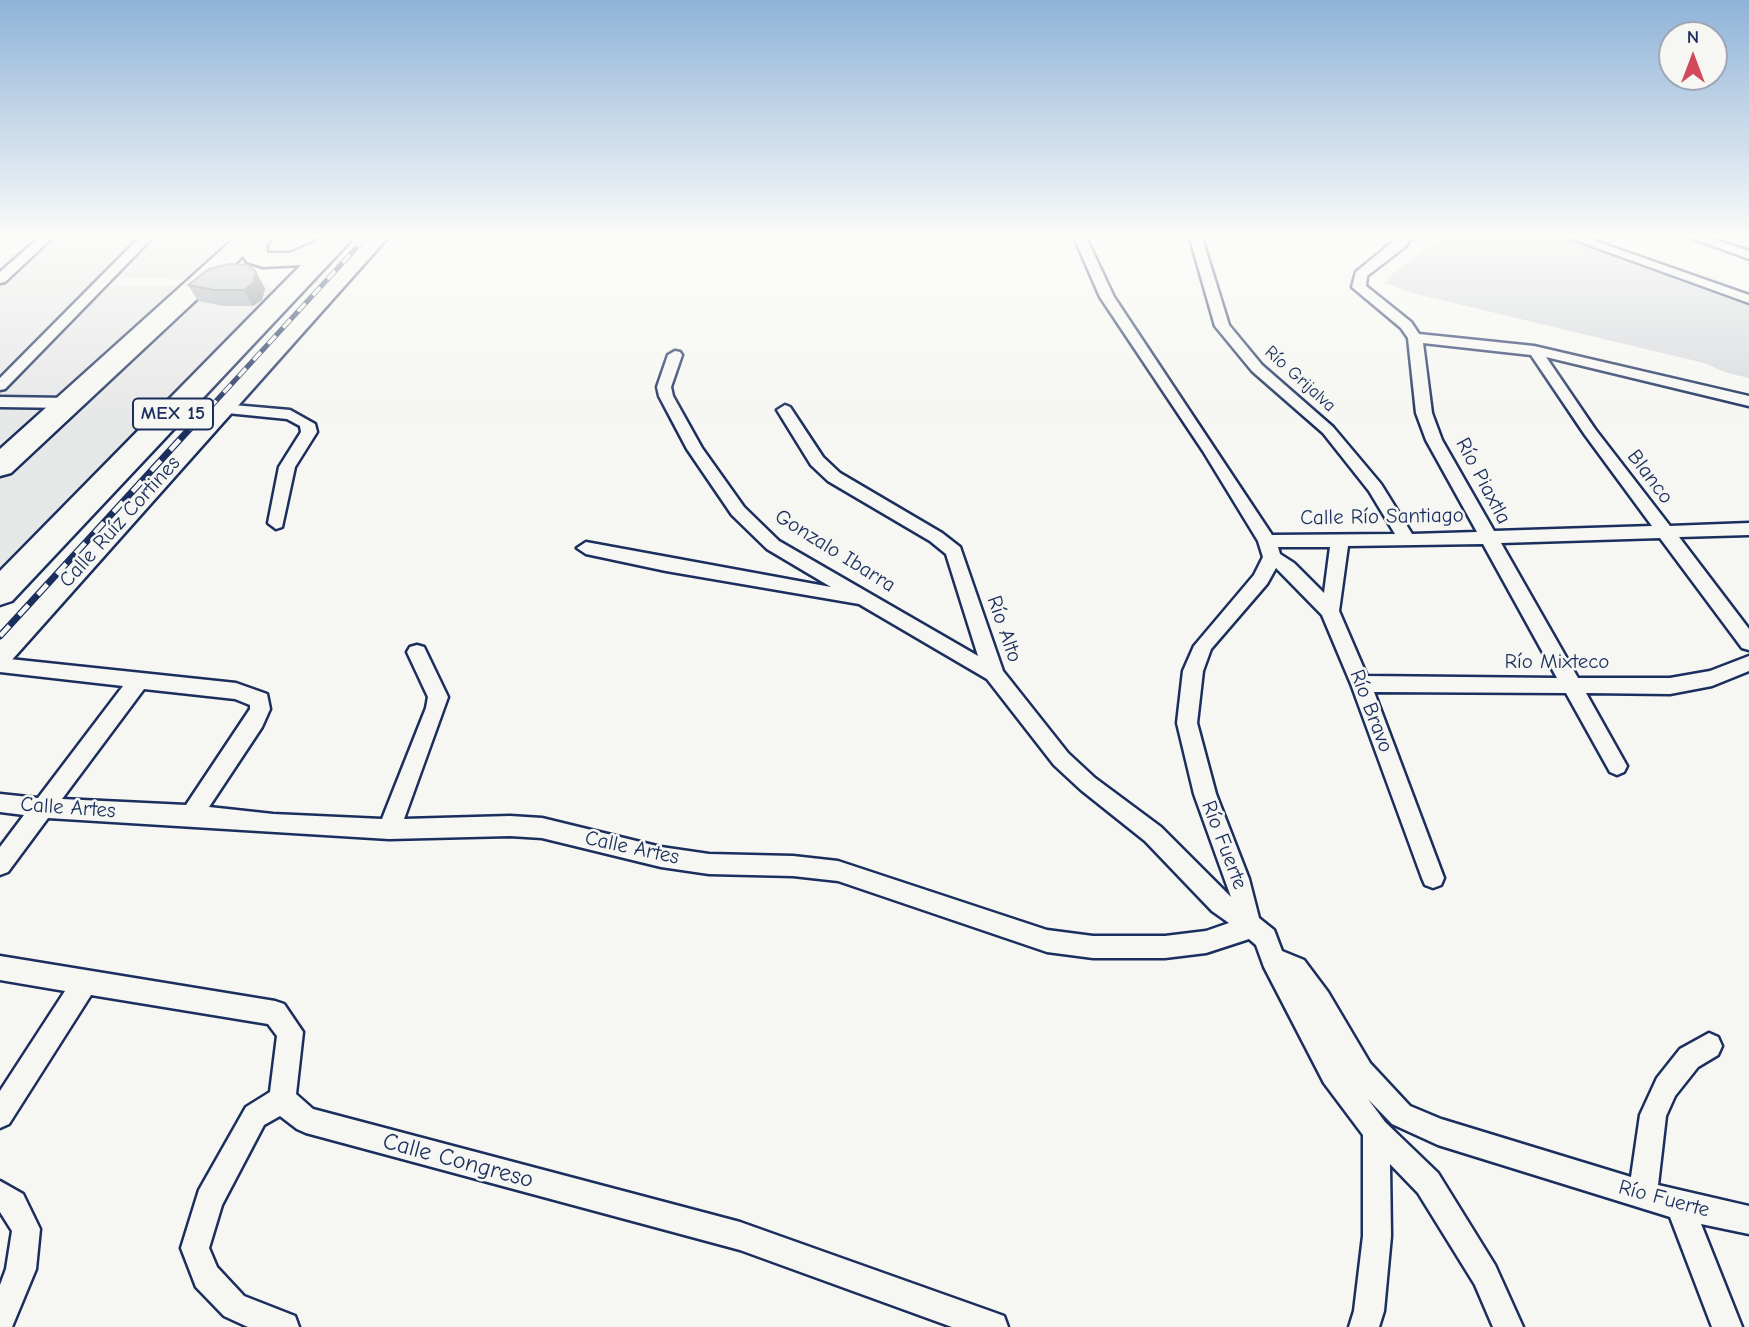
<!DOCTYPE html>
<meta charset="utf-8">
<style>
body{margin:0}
#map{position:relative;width:1749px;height:1327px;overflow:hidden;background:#f6f6f2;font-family:"Comic Neue",sans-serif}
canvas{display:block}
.north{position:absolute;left:1658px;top:21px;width:70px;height:70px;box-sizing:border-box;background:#f6f6f2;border:2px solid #9ea6b7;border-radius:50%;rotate:0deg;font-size:19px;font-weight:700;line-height:28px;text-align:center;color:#1b2f5e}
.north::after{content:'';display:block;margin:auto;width:24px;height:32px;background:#d1495b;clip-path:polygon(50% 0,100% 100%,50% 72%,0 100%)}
</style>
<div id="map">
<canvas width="1749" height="1327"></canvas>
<div class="north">N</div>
</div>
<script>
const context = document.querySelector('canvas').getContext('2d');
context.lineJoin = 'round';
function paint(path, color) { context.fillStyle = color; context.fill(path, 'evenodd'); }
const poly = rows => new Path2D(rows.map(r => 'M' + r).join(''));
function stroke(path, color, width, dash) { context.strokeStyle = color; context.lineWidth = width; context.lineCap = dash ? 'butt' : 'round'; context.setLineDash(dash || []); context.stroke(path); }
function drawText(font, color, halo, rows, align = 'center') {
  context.font = font + ' "Comic Neue",sans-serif'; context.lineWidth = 5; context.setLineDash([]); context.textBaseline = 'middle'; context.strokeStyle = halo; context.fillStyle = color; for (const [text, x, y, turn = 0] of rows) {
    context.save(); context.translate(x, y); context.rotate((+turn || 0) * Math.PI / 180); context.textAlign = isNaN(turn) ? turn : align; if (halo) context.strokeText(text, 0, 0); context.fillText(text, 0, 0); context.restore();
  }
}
const built = poly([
 [58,235,237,235,184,279,117,278,108,286,211,285,238,277,263,281,274,291,0,567,0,391,98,294,0,378,0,286]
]);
const green = poly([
 [1444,235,1552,235,1749,305,1749,378,1727,373,1704,363,1416,294,1384,283,1396,271]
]);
const street = poly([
 [42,235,55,235,5,282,0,283,0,272,42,235],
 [142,235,155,235,5,389,0,390,0,378,142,235],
 [1073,235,1085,235,1114,297,1272,535,1395,534,1369,491,1323,433,1252,371,1215,326,1189,235,1201,235,1229,325,1262,365,1333,427,1381,484,1412,534,1477,532,1426,440,1416,413,1408,338,1401,328,1352,287,1356,272,1401,235,1413,235,1406,246,1367,276,1366,286,1411,322,1419,334,1534,346,1749,396,1749,406,1546,357,1595,429,1670,526,1749,523,1749,535,1679,537,1749,629,1749,650,1742,648,1660,538,1501,543,1578,678,1670,678,1710,671,1749,656,1749,671,1712,686,1670,694,1586,693,1627,766,1624,772,1617,775,1610,772,1566,693,1374,692,1444,878,1441,885,1433,888,1425,885,1422,878,1351,684,1322,615,1276,568,1267,584,1211,649,1203,671,1197,723,1216,794,1249,879,1259,918,1274,930,1282,951,1304,960,1328,992,1370,1063,1410,1106,1441,1119,1631,1177,1640,1115,1657,1078,1680,1049,1709,1033,1718,1037,1722,1046,1718,1055,1698,1067,1675,1096,1666,1116,1658,1185,1749,1206,1749,1234,1701,1224,1742,1327,1712,1327,1670,1217,1438,1145,1392,1124,1368,1099,1385,1122,1438,1173,1495,1265,1523,1327,1493,1327,1475,1285,1418,1193,1390,1164,1391,1236,1384,1311,1379,1327,1349,1327,1354,1311,1363,1236,1363,1135,1324,1083,1264,967,1256,945,1249,939,1206,953,1165,958,1093,958,1047,952,838,881,793,876,709,874,661,867,542,838,510,836,389,839,48,818,8,872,0,875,0,847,24,815,0,812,0,794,38,798,123,686,0,672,0,658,236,683,267,694,270,709,262,727,209,807,273,814,382,819,426,708,428,697,407,652,410,647,417,645,424,647,448,697,404,819,510,816,542,818,661,847,709,854,793,856,838,861,1047,930,1093,936,1165,936,1206,931,1229,923,1212,911,1145,841,1081,790,1054,765,987,679,859,604,666,571,586,554,577,548,586,542,831,587,767,549,732,515,687,449,659,396,657,387,668,355,675,351,680,352,682,355,671,387,673,396,702,448,744,507,779,541,978,656,946,554,930,541,828,481,811,465,777,410,785,405,790,407,823,457,840,473,942,533,960,547,1003,671,1068,753,1095,778,1161,827,1231,897,1194,794,1177,723,1183,671,1194,646,1254,575,1263,557,1258,541,1203,451,1100,297,1073,235],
 [1423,343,1531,355,1585,435,1652,526,1494,531,1442,440,1432,413,1423,343],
 [1483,544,1557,678,1367,676,1339,611,1348,546,1483,544],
 [1278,547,1330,547,1324,593,1294,563,1280,554,1278,547],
 [144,689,235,699,250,705,250,709,186,805,62,799,144,689],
 [1561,235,1578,235,1749,295,1749,303,1561,235],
 [1683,235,1701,235,1749,251,1749,259,1683,235],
 [0,397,68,398,76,403,68,408,0,407,0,397],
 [222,404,290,410,315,424,317,432,295,467,282,527,276,529,268,523,279,467,301,432,300,426,287,419,217,412,214,409,217,406,222,404],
 [0,956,275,1001,284,1004,303,1032,296,1094,313,1109,740,1222,993,1312,1004,1316,1008,1327,952,1327,740,1250,306,1133,297,1129,280,1116,264,1125,222,1205,209,1248,217,1267,244,1296,295,1316,299,1327,248,1327,224,1316,196,1287,181,1248,199,1190,246,1107,270,1092,277,1036,268,1024,91,995,9,1124,0,1128,0,1091,65,991,0,980,0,956],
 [0,1181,23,1194,40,1229,36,1269,12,1327,0,1327,0,1285,6,1269,12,1231,0,1212,0,1181]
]);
const secondary = poly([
 [371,235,390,235,10,662,0,665,0,636,371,235]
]);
const highway = poly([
 [238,235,274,235,266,246,267,253,290,253,331,235,356,235,12,601,0,605,0,571,301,265,263,267,247,262,243,256,11,473,0,476,0,449,238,235]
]);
const railFar1 = poly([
 [194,425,368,235]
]);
const rail = poly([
 [0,636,195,423]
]);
const wall = poly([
 [256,272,265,289,262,300,253,306,224,306,198,301,188,285]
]);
const shadedWall = poly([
 [256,272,265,289,262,300,253,306,244,290]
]);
const building = poly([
 [229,264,248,265,256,272,253,283,244,290,214,290,188,285,209,269,229,264]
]);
const farStreetnames = [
 ["Río Grijalva",1300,379,42]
];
const shields = [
 [173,414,80]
];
const shieldNames = [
 ["MEX 15",173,414]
];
const streetNames = [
 ["Blanco",1650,477,53],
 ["Río Piaxtla",1483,481,62],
 ["Calle Río Santiago",1382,517,-1],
 ["Calle Ruíz Cortines",120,522,-48],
 ["Gonzalo Ibarra",835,551,32],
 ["Río Alto",1004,629,71],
 ["Río Mixteco",1557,662],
 ["Río Bravo",1371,711,69],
 ["Calle Artes",68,808,4],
 ["Río Fuerte",1224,845,69],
 ["Calle Artes",632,848,12],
 ["Río Fuerte",1664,1199,15]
];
const nearStreetnames = [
 ["Calle Congreso",458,1161,15]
];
paint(built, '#e6e7e7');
paint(green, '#d6d9dd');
stroke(street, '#1b2f5e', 5);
stroke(secondary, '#1b2f5e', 5);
stroke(highway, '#1b2f5e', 5);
paint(street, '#f6f6f2');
paint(secondary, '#f6f6f2');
paint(highway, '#f6f6f2');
stroke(railFar1, '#1b2f5e', 5);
stroke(rail, '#1b2f5e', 7);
stroke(railFar1, '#f6f6f2', 3.5, [11]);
stroke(rail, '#f6f6f2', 4.5, [14]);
paint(wall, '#a5a9b0');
paint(shadedWall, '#868990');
paint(building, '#c0c4cd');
stroke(building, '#868990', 2);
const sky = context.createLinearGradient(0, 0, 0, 421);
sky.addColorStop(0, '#8fb3d8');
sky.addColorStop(0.56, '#fbfbf9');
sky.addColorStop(1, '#fbfbf900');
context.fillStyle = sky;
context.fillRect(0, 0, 1749, 421);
drawText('18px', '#1b2f5e', '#f6f6f2', farStreetnames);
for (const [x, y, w] of shields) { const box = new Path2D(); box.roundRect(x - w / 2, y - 15.5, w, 31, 5); context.fillStyle = '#f6f6f2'; context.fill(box); stroke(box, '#1b2f5e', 2); }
drawText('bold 19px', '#1b2f5e', null, shieldNames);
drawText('21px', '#1b2f5e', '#f6f6f2', streetNames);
drawText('24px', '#1b2f5e', '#f6f6f2', nearStreetnames);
</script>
